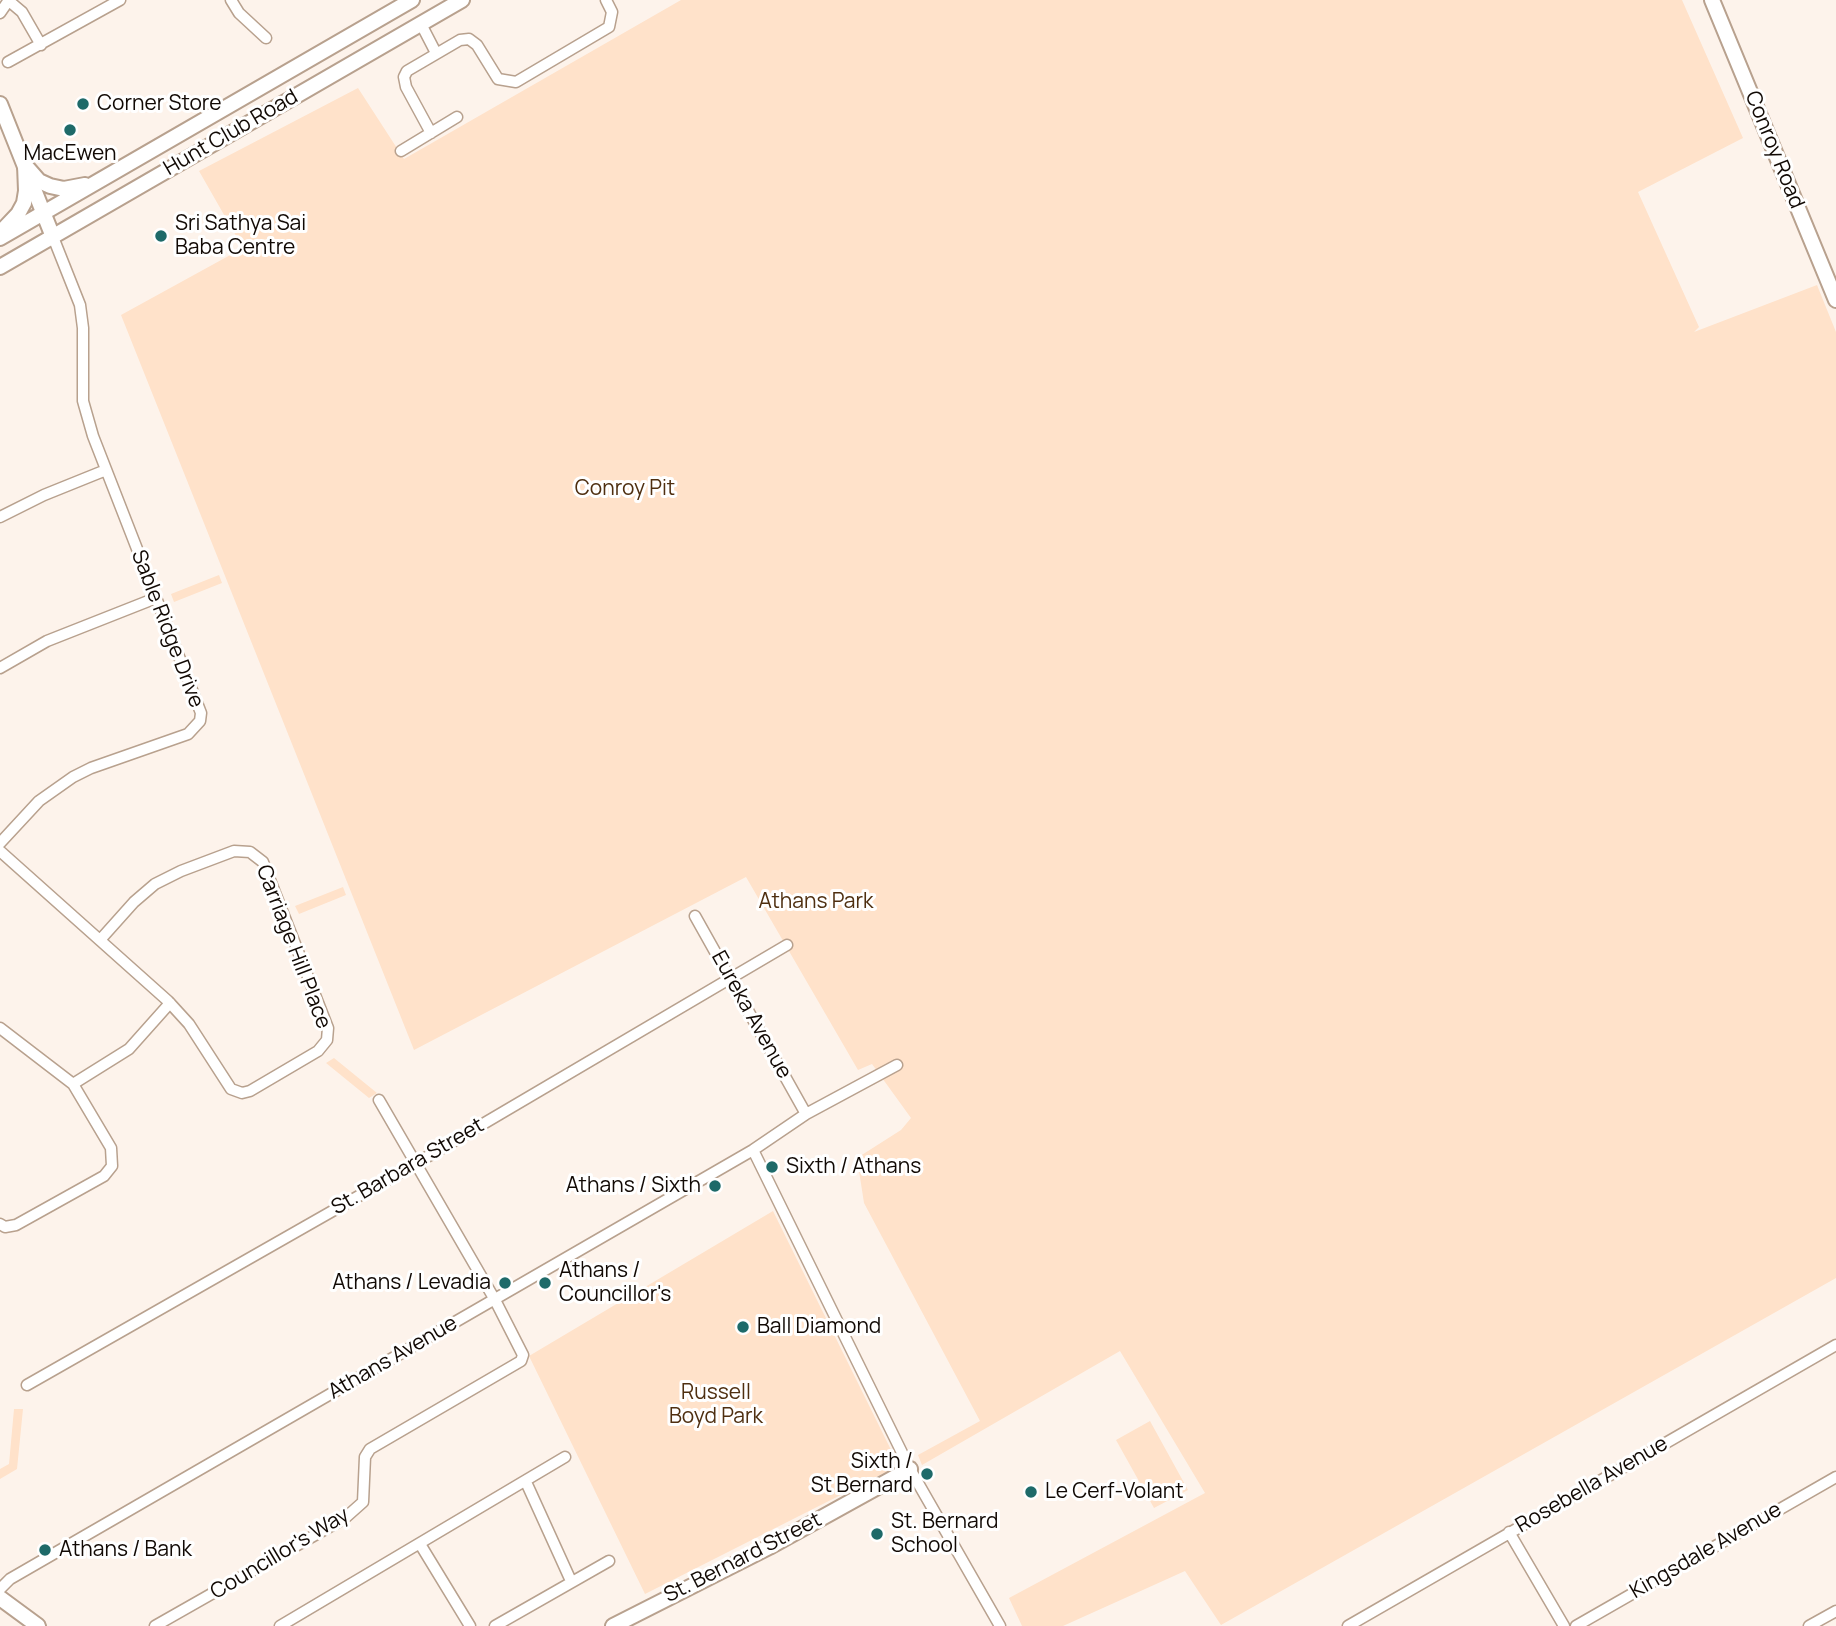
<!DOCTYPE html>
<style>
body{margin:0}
canvas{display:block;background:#fdf3eb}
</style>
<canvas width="1836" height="1626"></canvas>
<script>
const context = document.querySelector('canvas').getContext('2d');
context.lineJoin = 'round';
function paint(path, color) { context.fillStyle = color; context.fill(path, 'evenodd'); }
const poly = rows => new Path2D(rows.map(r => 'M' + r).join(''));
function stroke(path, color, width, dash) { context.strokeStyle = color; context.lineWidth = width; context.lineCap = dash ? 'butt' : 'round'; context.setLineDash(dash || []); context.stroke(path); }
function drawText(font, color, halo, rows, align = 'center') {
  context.font = font + ' Manrope,sans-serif'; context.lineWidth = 6; context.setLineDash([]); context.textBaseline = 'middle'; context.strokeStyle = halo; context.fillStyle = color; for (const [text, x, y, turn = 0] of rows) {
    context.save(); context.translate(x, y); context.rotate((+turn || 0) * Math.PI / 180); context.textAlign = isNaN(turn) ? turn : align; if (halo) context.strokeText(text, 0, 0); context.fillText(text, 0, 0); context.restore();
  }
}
const green = poly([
 [681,0,1682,0,1743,138,1638,192,1699,327,1694,332,1817,285,1836,332,1836,1278,1221,1625,1185,1571,1063,1626,1022,1626,1009,1598,1205,1493,1120,1351,922,1465,918,1455,980,1421,864,1203,857,1158,901,1130,911,1118,872,1064,858,1070,746,877,414,1050,121,315,243,248,199,171,358,88,404,159],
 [219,575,222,583,174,602,171,594],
 [343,887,346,895,299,914,295,906],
 [334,1058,377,1093,369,1098,326,1063],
 [773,1211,894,1456,894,1468,645,1594,529,1356],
 [14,1409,23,1409,17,1469,0,1479,0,1469,9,1464],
 [1150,1421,1188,1490,1154,1508,1116,1440]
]);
const street = poly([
 [231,0,239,13,266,38],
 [9,1,22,12,41,45],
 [0,13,9,0],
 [421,24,436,53],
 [8,62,120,0],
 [431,133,406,87,404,77,407,71,460,40,469,39,477,45,498,79,516,82,609,27,612,12,606,0],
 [401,151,457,117],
 [0,517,44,495,106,470],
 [0,668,47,641,156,598],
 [0,843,39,801,73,777,91,768,188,734,200,721,201,713,93,436,83,401,83,328,80,305,53,237],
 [0,851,168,1001,189,1024,231,1089,242,1093,250,1091,318,1051,327,1040,328,1028,263,862,250,852,234,851,181,871,155,884,134,902,100,940],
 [695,916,806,1114],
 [0,1028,73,1084,111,1148,112,1166,104,1176,16,1225,5,1227,0,1224],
 [73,1084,129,1049,170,1003],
 [753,1150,910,1469,1000,1626],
 [27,1385,415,1164,787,945],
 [526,1482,571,1581],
 [1509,1532,1564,1626],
 [420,1544,470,1626],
 [0,1589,10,1579,753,1150,806,1114,897,1065],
 [155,1626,345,1518,363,1502,365,1457,370,1449,521,1361,523,1355,495,1300,379,1100],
 [280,1626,565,1457],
 [495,1626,609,1561],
 [1348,1626,1836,1345],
 [1576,1626,1836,1477],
 [1809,1626,1836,1611]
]);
const secondary = poly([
 [1712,0,1836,300],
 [0,104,53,237],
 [613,1626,769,1547,910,1469]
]);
const primary = poly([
 [25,165,39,181,50,186,64,189,85,185],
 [1,232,18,214,24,203,26,191,25,165],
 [0,238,412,0],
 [0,267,462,0],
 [0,1598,38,1626]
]);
const markers = [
 [83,104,7,"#1e6a69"],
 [70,130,7,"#1e6a69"],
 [161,236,7,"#1e6a69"],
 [772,1167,7,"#1e6a69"],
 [715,1186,7,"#1e6a69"],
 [505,1283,7,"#1e6a69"],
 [545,1283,7,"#1e6a69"],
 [743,1327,7,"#1e6a69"],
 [927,1474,7,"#1e6a69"],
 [1031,1492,7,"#1e6a69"],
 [877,1534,7,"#1e6a69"],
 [45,1550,7,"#1e6a69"]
];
const poiNames = [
 ["Corner Store",97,104],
 ["MacEwen",70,154,"center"],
 ["Sri Sathya Sai",175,224],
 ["Baba Centre",175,248],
 ["Sixth / Athans",786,1167],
 ["Athans / Sixth",701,1186,"right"],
 ["Athans /",559,1271],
 ["Councillor's",559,1295],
 ["Athans / Levadia",491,1283,"right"],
 ["Ball Diamond",757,1327],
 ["Sixth /",913,1462,"right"],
 ["St Bernard",913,1486,"right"],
 ["Le Cerf-Volant",1045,1492],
 ["St. Bernard",891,1522],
 ["School",891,1546],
 ["Athans / Bank",59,1550]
];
const streetNames = [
 ["Hunt Club Road",231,133,-30],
 ["Conroy Road",1774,150,68],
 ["Sable Ridge Drive",167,629,69],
 ["Carriage Hill Place",293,947,69],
 ["Eureka Avenue",751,1015,61],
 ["St. Barbara Street",408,1167,-30],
 ["Athans Avenue",393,1358,-30],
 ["Rosebella Avenue",1592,1485,-30],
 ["Kingsdale Avenue",1706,1551,-30],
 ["Councillor's Way",280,1554,-31],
 ["St. Bernard Street",743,1558,-27]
];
const parkNames = [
 ["Conroy Pit",625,489],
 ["Athans Park",816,902],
 ["Russell",716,1393],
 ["Boyd Park",716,1417]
];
paint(green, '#ffe2ca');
stroke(street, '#b8a18e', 13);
stroke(secondary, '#b8a18e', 18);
stroke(primary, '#b8a18e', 18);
stroke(street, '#fff', 10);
stroke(secondary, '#fff', 14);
stroke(primary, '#fff', 14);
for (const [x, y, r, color] of markers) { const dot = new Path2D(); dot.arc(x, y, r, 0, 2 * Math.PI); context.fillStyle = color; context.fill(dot); stroke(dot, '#fff', 2.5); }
drawText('21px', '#110904', '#fff', poiNames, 'left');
drawText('21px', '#110904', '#fff', streetNames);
drawText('21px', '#4f2f10', '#fff', parkNames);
</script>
